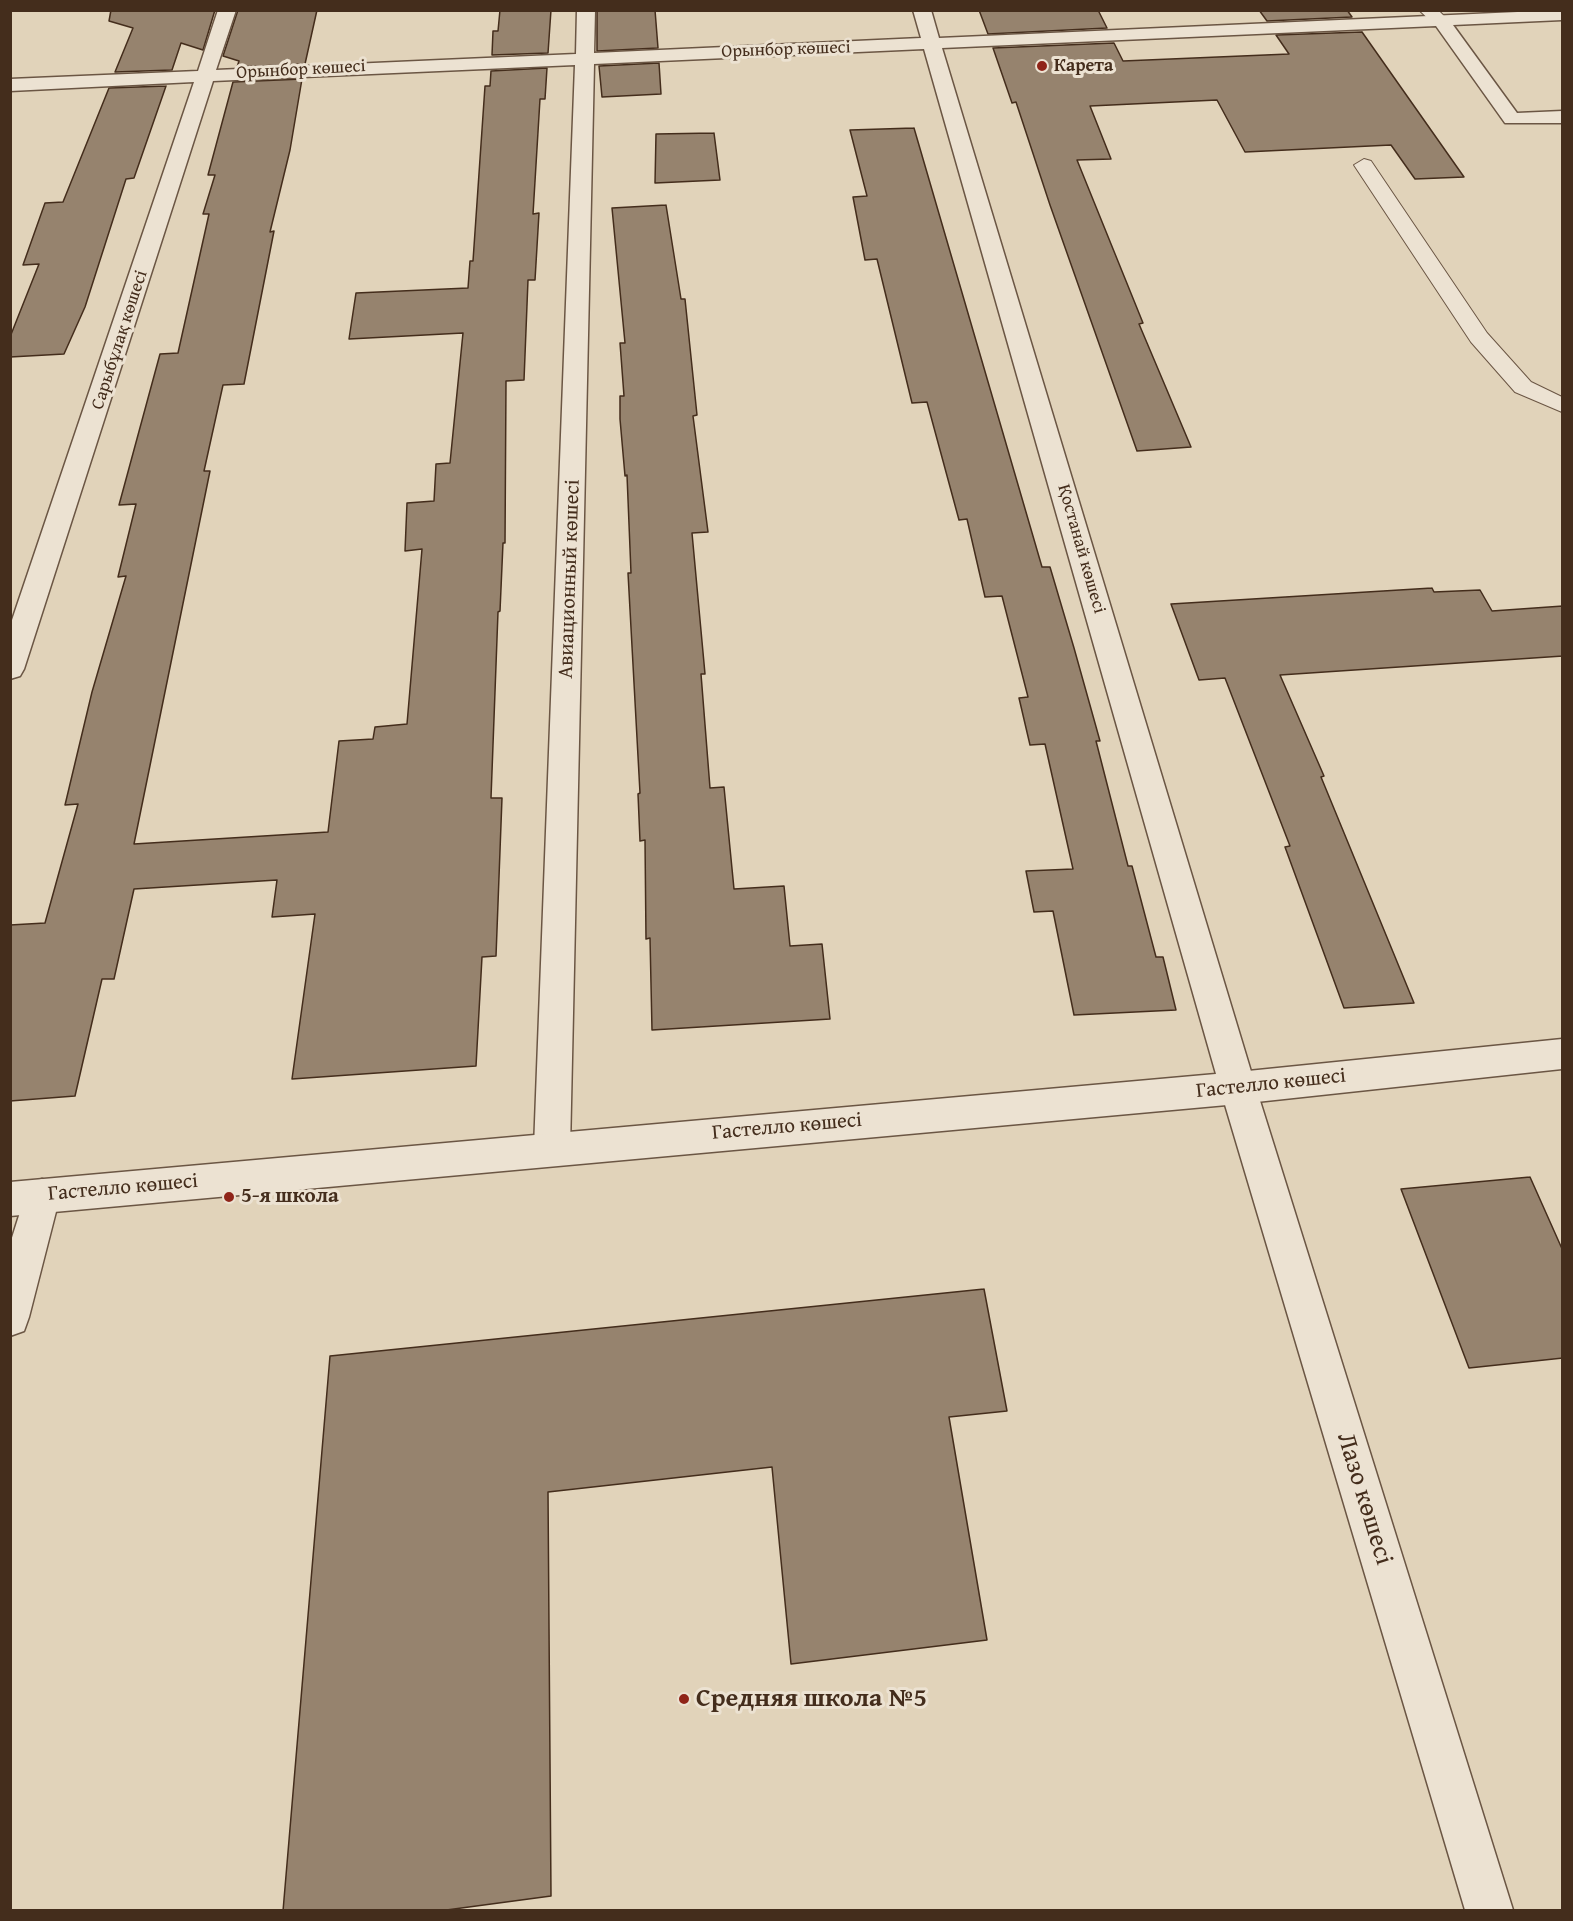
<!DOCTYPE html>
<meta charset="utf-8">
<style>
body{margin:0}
#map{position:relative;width:1573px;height:1921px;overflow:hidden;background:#e1d3ba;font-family:"Gentium Book Plus",serif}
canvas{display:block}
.frame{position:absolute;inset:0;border:12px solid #442d1c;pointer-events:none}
</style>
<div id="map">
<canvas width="1573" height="1921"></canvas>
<div class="frame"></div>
</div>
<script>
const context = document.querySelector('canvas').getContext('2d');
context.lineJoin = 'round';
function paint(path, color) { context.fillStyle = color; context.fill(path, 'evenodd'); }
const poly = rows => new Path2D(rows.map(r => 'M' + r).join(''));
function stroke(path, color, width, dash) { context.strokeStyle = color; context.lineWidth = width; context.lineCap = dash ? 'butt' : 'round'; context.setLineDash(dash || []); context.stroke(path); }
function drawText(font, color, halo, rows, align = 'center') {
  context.font = font + ' "Gentium Book Plus",serif'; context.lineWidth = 6; context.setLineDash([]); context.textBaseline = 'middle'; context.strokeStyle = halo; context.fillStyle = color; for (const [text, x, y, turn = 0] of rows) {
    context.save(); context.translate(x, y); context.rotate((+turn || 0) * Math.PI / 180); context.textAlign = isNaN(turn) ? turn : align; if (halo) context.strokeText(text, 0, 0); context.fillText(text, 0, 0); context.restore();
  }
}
const building = poly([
 [111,10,215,10,203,50,181,43,172,70,115,72,133,28,109,21,111,10],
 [238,10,317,10,305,64,237,67,239,61,223,56,238,10],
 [500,10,551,10,548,53,492,55,493,31,498,31,500,10],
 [597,10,655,10,658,48,597,51,597,10],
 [979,10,1098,10,1107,28,988,34,979,10],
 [1259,10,1347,10,1352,17,1267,21,1259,10],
 [1362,32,1464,177,1415,179,1391,145,1245,152,1217,100,1090,106,1111,159,1077,160,1143,323,1139,324,1191,447,1137,451,1050,205,1016,102,1012,103,993,48,1114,43,1123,61,1289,54,1276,35,1362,32],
 [659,63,661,94,602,97,599,66,659,63],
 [547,68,545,99,540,99,533,214,539,213,535,280,528,280,524,380,506,381,505,543,503,543,500,611,498,612,491,798,502,798,496,956,482,957,476,1066,292,1079,315,914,272,917,277,880,134,889,114,979,102,979,75,1096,10,1101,10,925,45,923,78,804,65,805,92,692,126,576,118,577,136,504,119,505,160,354,178,353,209,214,203,214,215,175,208,175,233,82,302,79,290,150,270,232,274,231,244,384,223,385,204,471,210,471,134,844,328,832,339,741,373,739,375,727,407,724,422,549,405,551,407,503,434,501,436,464,450,463,463,333,349,339,356,293,468,288,470,261,473,261,485,86,490,86,491,71,547,68],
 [166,86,134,178,126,179,85,307,64,354,10,357,10,337,39,264,23,265,45,203,63,202,109,88,166,86],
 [914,128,1042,567,1050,567,1074,648,1100,741,1096,741,1128,866,1132,866,1156,957,1163,957,1176,1010,1074,1015,1053,911,1034,912,1026,871,1073,869,1045,744,1030,745,1019,698,1028,697,1002,596,985,597,967,519,959,520,927,402,912,403,877,259,865,260,853,197,867,196,850,130,914,128],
 [714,133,720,180,655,183,656,134,714,133],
 [666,205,681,299,685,299,697,415,693,416,708,532,692,533,705,674,701,674,710,788,724,787,734,889,784,886,790,946,822,944,830,1019,652,1030,650,938,646,939,645,840,640,841,638,794,640,793,628,573,631,573,627,475,625,476,620,419,620,396,624,396,620,343,625,343,612,208,666,205],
 [1432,588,1434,592,1480,590,1492,611,1563,606,1563,656,1280,675,1324,776,1321,777,1414,1003,1344,1008,1285,847,1290,846,1225,678,1199,680,1171,604,1432,588],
 [1530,1177,1563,1251,1563,1358,1469,1368,1401,1189,1530,1177],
 [984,1289,1007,1411,949,1417,987,1640,791,1664,772,1467,548,1492,551,1896,439,1911,283,1911,330,1356,984,1289]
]);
const service = poly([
 [1419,10,1438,10,1449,21,1441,26,1435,25,1419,10],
 [1364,159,1371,161,1487,333,1531,382,1562,397,1562,412,1515,392,1471,342,1354,165,1364,159]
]);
const minor = poly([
 [218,10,236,10,216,70,576,54,577,10,595,10,594,53,921,38,913,10,931,10,939,38,1562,10,1562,20,1453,25,1517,113,1562,111,1562,123,1505,123,1436,26,942,48,1256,1088,1513,1910,1465,1910,1220,1088,924,49,594,64,570,1148,565,1160,552,1165,539,1160,534,1148,575,65,213,81,24,669,20,676,10,679,10,626,194,82,10,91,10,79,198,71,218,10],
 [42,1179,55,1184,60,1196,29,1317,24,1331,10,1336,10,1244,29,1184,42,1179]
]);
const tertiary = poly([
 [1562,1039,1562,1069,1238,1104,10,1216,10,1182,1238,1072,1562,1039]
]);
const markers = [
 [1042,66,6,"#8f2418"],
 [229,1197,6,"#8f2418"],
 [684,1699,6,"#8f2418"]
];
const farStreetnames = [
 ["Орынбор көшесі",786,50,-2],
 ["Орынбор көшесі",301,70,-3],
 ["Сарыбұлақ көшесі",120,340,-72],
 ["Қостанай көшесі",1081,549,74]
];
const farPoinames = [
 ["Карета",1054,66]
];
const streetNames = [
 ["Авиационный көшесі",570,579,-88],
 ["Гастелло көшесі",1271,1084,-6],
 ["Гастелло көшесі",787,1127,-5],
 ["Гастелло көшесі",123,1188,-5]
];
const poiNames = [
 ["5-я школа",241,1197]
];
const nearStreetnames = [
 ["Лазо көшесі",1364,1499,73]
];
const nearPoinames = [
 ["Средняя школа №5",696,1699]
];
paint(building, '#96836e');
stroke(building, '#442d1c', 1.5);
stroke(service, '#6b5644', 2);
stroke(minor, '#6b5644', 3);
stroke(tertiary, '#6b5644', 3);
paint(service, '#ece2d2');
paint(minor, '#ece2d2');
paint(tertiary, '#ece2d2');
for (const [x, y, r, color] of markers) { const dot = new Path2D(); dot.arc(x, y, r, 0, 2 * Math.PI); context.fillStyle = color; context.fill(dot); stroke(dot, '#ece2d2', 2); }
drawText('18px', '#442d1c', '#ece2d2', farStreetnames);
drawText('bold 18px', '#442d1c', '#ece2d2', farPoinames, 'left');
drawText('21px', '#442d1c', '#ece2d2', streetNames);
drawText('bold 21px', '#442d1c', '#ece2d2', poiNames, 'left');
drawText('26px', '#442d1c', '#ece2d2', nearStreetnames);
drawText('bold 26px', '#442d1c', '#ece2d2', nearPoinames, 'left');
</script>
